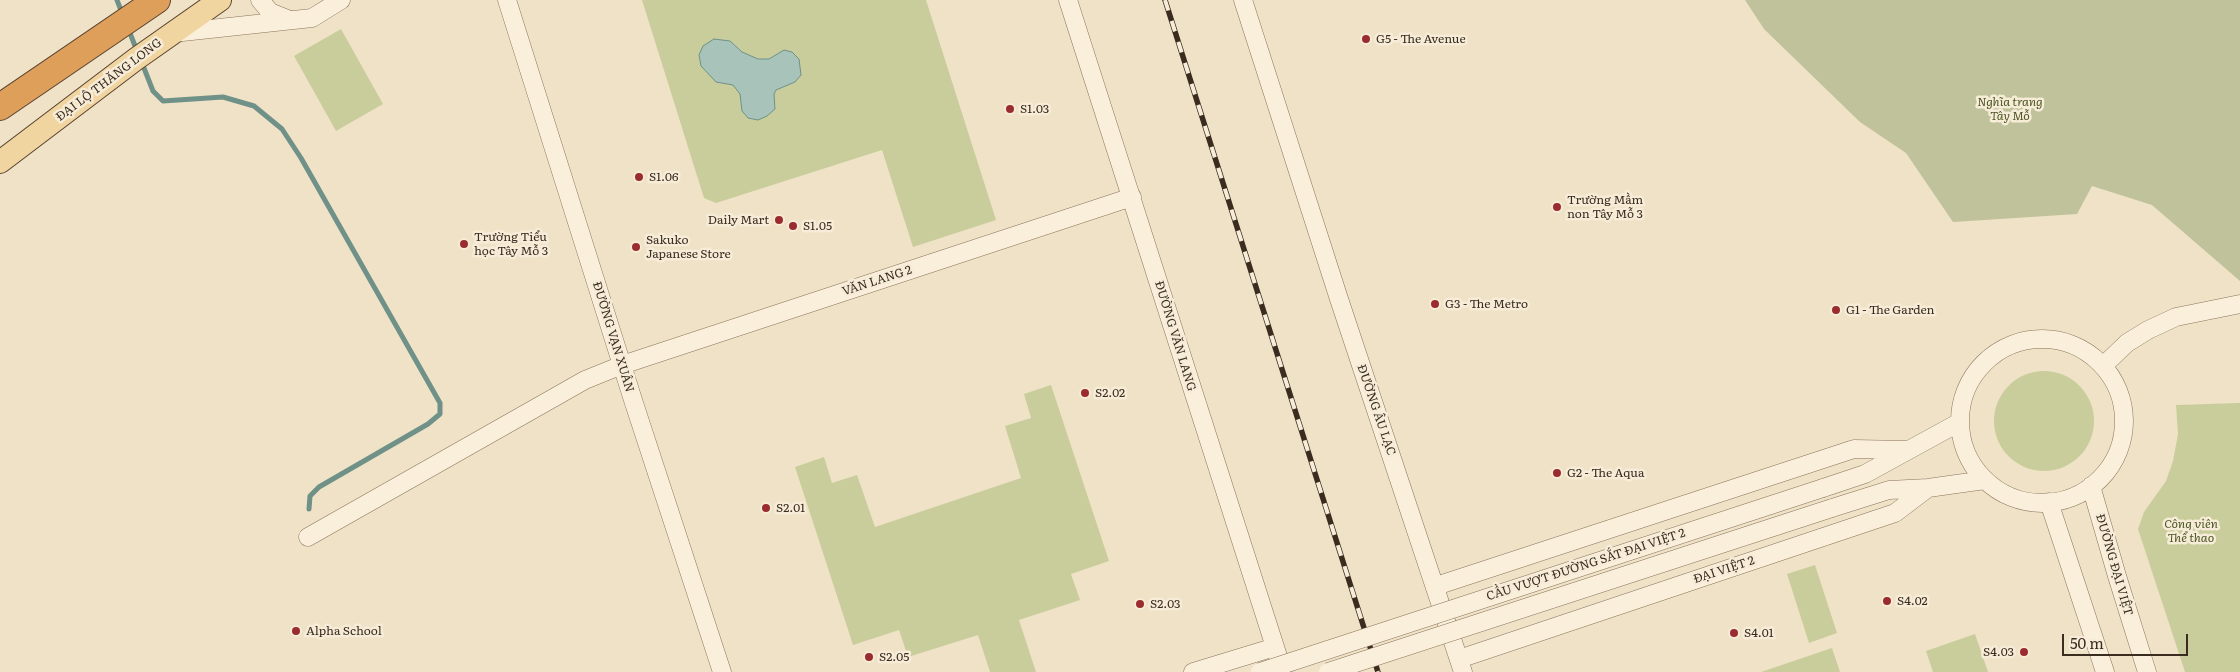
<!DOCTYPE html>
<meta charset="utf-8">
<style>
body{margin:0}
#map{position:relative;width:2240px;height:672px;overflow:hidden;background:#efe2c7;font-family:Literata,serif}
canvas{display:block}
.scale{position:absolute;left:2062px;top:634px;width:126px;height:22px;box-sizing:border-box;border:2px solid #3b2c20;border-top:0;padding-left:6px;font-size:15px;line-height:18px;white-space:nowrap;color:#3b2c20;-webkit-text-stroke:4px #f6ecd7;paint-order:stroke}
</style>
<div id="map">
<canvas width="2240" height="672"></canvas>
<div class="scale">50 m</div>
</div>
<script>
const context = document.querySelector('canvas').getContext('2d');
context.lineJoin = 'round';
function paint(path, color) { context.fillStyle = color; context.fill(path, 'evenodd'); }
const poly = rows => new Path2D(rows.map(r => 'M' + r).join(''));
function stroke(path, color, width, dash) { context.strokeStyle = color; context.lineWidth = width; context.lineCap = dash ? 'butt' : 'round'; context.setLineDash(dash || []); context.stroke(path); }
function drawText(font, color, halo, rows, align = 'center') {
  context.font = font + ' Literata,serif'; context.lineWidth = 5; context.setLineDash([]); context.textBaseline = 'middle'; context.strokeStyle = halo; context.fillStyle = color; for (const [text, x, y, turn = 0] of rows) {
    context.save(); context.translate(x, y); context.rotate((+turn || 0) * Math.PI / 180); context.textAlign = isNaN(turn) ? turn : align; if (halo) context.strokeText(text, 0, 0); context.fillText(text, 0, 0); context.restore();
  }
}
const green = poly([
 [642,0,926,0,996,220,913,247,882,150,716,203,704,198],
 [341,29,383,104,336,131,294,56],
 '1994 421a50 50 0 1 1 100 0a50 50 0 1 1-100 0Z',
 [1051,385,1109,561,1071,574,1080,600,1019,620,1036,672,990,672,978,635,908,657,899,630,853,645,795,467,824,457,832,483,857,475,875,527,1021,478,1005,426,1031,418,1024,394],
 [2240,403,2240,672,2185,672,2138,529,2144,512,2166,481,2173,461,2178,434,2176,405],
 [1815,565,1837,633,1809,643,1787,574],
 [1975,634,1988,672,1933,672,1926,651],
 [1832,648,1840,672,1761,672]
]);
const cemetery = poly([
 [1745,0,2240,0,2240,281,2152,205,2092,186,2077,214,1953,222,1906,153,1860,122,1764,29]
]);
const water = poly([
 [714,39,730,41,742,52,758,59,769,59,784,50,792,52,799,59,801,75,795,82,776,90,774,94,775,109,767,116,758,120,748,118,742,111,740,94,733,85,716,82,701,66,699,55,703,46,714,39]
]);
const stream = poly([
 [117,0,122,13],
 [128,28,137,51],
 [142,63,153,91,163,101,223,97,254,106,282,129,301,158,440,403,440,414,428,424,319,487,310,496,309,509]
]);
const minor = poly([
 [260,0,270,12,290,20],
 [507,0,633,400,722,672],
 [1068,0,1283,672],
 [1243,0,1339,299,1463,672],
 [173,33,312,18,341,0],
 '1960 421a82 82 0 1 1 164 0a82 82 0 1 1-164 0Z',
 [2103,366,2127,343,2148,330,2176,317,2240,304],
 [2091,486,2117,576,2147,672],
 [1823,488,1865,474,1960,422],
 [2049,502,2105,672],
 [1832,508,1889,490,1928,488,1985,480],
 [308,537,585,380,622,365,1132,197],
 [1436,586,1854,449,1907,450],
 [1459,659,1895,513,1928,488],
 [1193,672,1275,647]
]);
const major = poly([
 [0,162,136,59,220,0]
]);
const highway = poly([
 [0,107,157,0]
]);
const rail = poly([
 [1165,0,1378,672]
]);
const minorBridge = poly([
 [1260,672,1823,488],
 [1328,672,1832,508]
]);
const markers = [
 [1366,39,5,"#9a2c30"],
 [1010,109,5,"#9a2c30"],
 [639,177,5,"#9a2c30"],
 [1557,207,5,"#9a2c30"],
 [779,220,5,"#9a2c30"],
 [793,226,5,"#9a2c30"],
 [464,244,5,"#9a2c30"],
 [636,247,5,"#9a2c30"],
 [1435,304,5,"#9a2c30"],
 [1836,310,5,"#9a2c30"],
 [1085,393,5,"#9a2c30"],
 [1557,473,5,"#9a2c30"],
 [766,508,5,"#9a2c30"],
 [1887,601,5,"#9a2c30"],
 [1140,604,5,"#9a2c30"],
 [296,631,5,"#9a2c30"],
 [1734,633,5,"#9a2c30"],
 [2024,652,5,"#9a2c30"],
 [869,657,5,"#9a2c30"]
];
const poiNames = [
 ["G5 - The Avenue",1376,39],
 ["S1.03",1020,109],
 ["S1.06",649,177],
 ["Trường Mầm",1567,200],
 ["non Tây Mỗ 3",1567,214],
 ["Daily Mart",769,220,"right"],
 ["S1.05",803,226],
 ["Trường Tiểu",474,237],
 ["học Tây Mỗ 3",474,251],
 ["Sakuko",646,240],
 ["Japanese Store",646,254],
 ["G3 - The Metro",1445,304],
 ["G1 - The Garden",1846,310],
 ["S2.02",1095,393],
 ["G2 - The Aqua",1567,473],
 ["S2.01",776,508],
 ["S4.02",1897,601],
 ["S2.03",1150,604],
 ["Alpha School",306,631],
 ["S4.01",1744,633],
 ["S4.03",2014,652,"right"],
 ["S2.05",879,657]
];
const streetNames = [
 ["ĐẠI LỘ THĂNG LONG",109,80,-37],
 ["VĂN LANG 2",877,281,-18],
 ["ĐƯỜNG VĂN LANG",1175,336,73],
 ["ĐƯỜNG VẠN XUÂN",613,337,73],
 ["ĐƯỜNG ÂU LẠC",1376,410,71],
 ["CẦU VƯỢT ĐƯỜNG SẮT ĐẠI VIỆT 2",1586,565,-18],
 ["ĐƯỜNG ĐẠI VIỆT",2114,565,74],
 ["ĐẠI VIỆT 2",1724,570,-18]
];
const parkNames = [
 ["Nghĩa trang",2010,102],
 ["Tây Mỗ",2010,116],
 ["Công viên",2191,524],
 ["Thể thao",2191,538]
];
paint(green, '#c9cd9b');
paint(cemetery, '#bfc29a');
paint(water, '#a8c3ba');
stroke(water, '#6f9188', 1);
stroke(stream, '#6f9188', 5);
stroke(minor, '#8b745c', 19);
stroke(major, '#594230', 24);
stroke(highway, '#594230', 28);
stroke(minor, '#f9efdb', 18);
stroke(major, '#f1d5a0', 22);
stroke(highway, '#dd9f59', 26);
stroke(rail, '#3b2c20', 5.5);
stroke(rail, '#f6ecd7', 4, [11]);
stroke(minorBridge, '#8b745c', 19, []);
stroke(minorBridge, '#f9efdb', 18);
for (const [x, y, r, color] of markers) { const dot = new Path2D(); dot.arc(x, y, r, 0, 2 * Math.PI); context.fillStyle = color; context.fill(dot); stroke(dot, '#f6ecd7', 2); }
drawText('12px', '#3b2c20', '#f6ecd7', poiNames, 'left');
drawText('12px', '#3b2c20', '#f6ecd7', streetNames);
drawText('italic 12px', '#4d5726', '#f6ecd7', parkNames);
</script>
